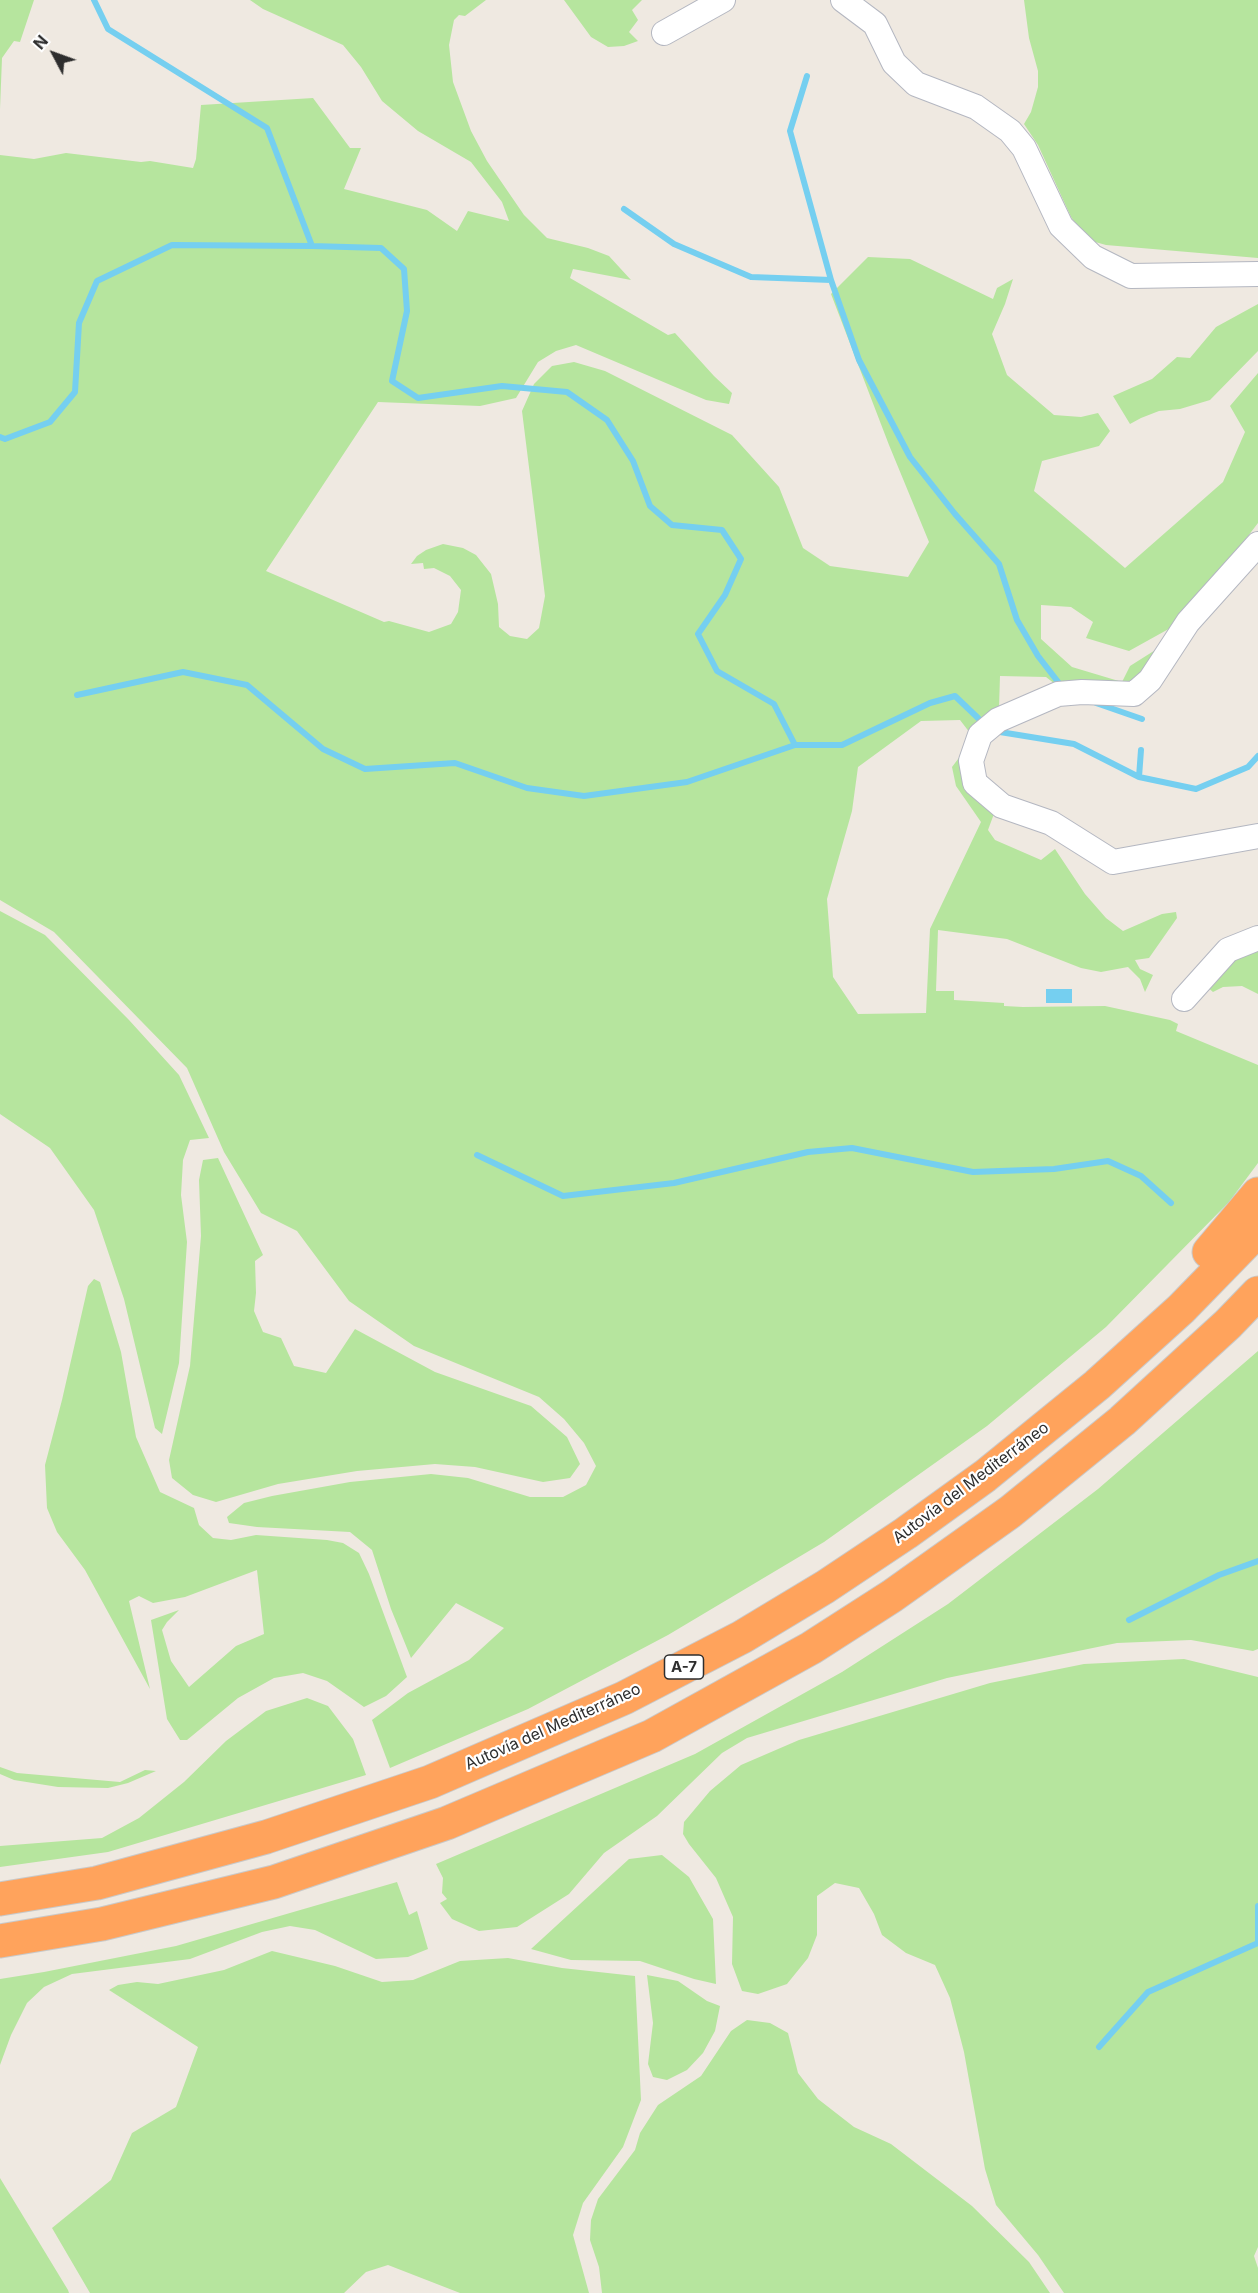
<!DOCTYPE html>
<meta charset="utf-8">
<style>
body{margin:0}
#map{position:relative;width:1258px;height:2293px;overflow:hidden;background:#efe9e1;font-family:Inter,sans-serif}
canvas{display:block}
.north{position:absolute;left:24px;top:24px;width:60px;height:60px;-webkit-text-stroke:4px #fff;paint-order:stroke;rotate:311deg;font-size:16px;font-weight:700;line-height:24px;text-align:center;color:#2e2e2e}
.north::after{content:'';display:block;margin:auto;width:21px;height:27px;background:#2e2e2e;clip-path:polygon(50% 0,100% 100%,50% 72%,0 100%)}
</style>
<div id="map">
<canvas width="1258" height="2293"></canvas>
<div class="north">N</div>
</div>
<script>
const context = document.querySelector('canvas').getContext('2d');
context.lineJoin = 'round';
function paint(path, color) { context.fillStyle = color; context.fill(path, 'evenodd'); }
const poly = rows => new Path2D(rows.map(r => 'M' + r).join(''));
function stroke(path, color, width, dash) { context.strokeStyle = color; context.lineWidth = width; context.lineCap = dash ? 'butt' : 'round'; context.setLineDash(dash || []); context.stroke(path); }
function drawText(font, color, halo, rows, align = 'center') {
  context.font = font + ' Inter,sans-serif'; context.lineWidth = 4.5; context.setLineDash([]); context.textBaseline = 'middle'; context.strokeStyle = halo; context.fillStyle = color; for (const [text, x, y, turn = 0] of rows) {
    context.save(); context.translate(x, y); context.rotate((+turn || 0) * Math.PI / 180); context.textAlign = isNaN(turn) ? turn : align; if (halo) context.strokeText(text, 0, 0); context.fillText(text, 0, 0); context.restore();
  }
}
const green = poly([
 [0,0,34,0,20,42,14,41,2,58,0,109],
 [250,0,486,0,465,16,459,15,454,20,449,45,453,82,471,131,487,161,524,215,547,238,588,248,609,256,631,280,573,269,570,278,668,335,675,333,714,376,732,393,729,404,706,400,576,345,556,351,538,362,516,398,480,406,378,402,266,571,384,622,389,621,429,632,451,624,458,612,461,590,450,576,434,568,424,569,423,563,411,564,417,556,426,550,443,544,463,548,476,555,491,574,498,604,499,627,510,636,527,639,539,628,545,596,522,411,534,384,552,366,574,362,605,371,732,435,779,487,803,548,830,566,908,577,929,542,889,445,831,294,868,257,910,259,993,299,997,288,1013,279,1005,304,992,334,1007,375,1054,415,1081,417,1098,413,1110,431,1099,446,1042,461,1034,491,1125,568,1223,482,1245,432,1230,406,1258,373,1258,523,1183,621,1129,651,1086,638,1093,622,1071,607,1041,605,1041,639,1072,667,1122,682,1130,666,1168,642,1128,689,1055,684,1046,677,1000,676,999,708,970,733,960,720,921,721,858,767,852,811,827,899,833,977,858,1014,926,1013,930,929,981,822,956,786,952,767,961,755,995,811,988,830,995,840,1041,860,1055,849,1085,894,1106,918,1123,931,1162,914,1176,912,1177,918,1149,958,1135,960,1140,969,1153,975,1145,992,1140,979,1128,967,1101,972,1081,968,1007,939,938,930,936,991,954,991,954,1000,1004,1003,1004,1006,1023,1007,1105,1006,1170,1020,1178,1024,1176,1031,1258,1065,1258,1163,1229,1202,1106,1327,987,1426,824,1542,668,1635,528,1709,390,1768,372,1720,408,1693,469,1660,504,1628,456,1603,411,1658,391,1609,372,1550,350,1532,257,1527,229,1523,227,1517,244,1503,272,1496,350,1482,431,1474,468,1478,530,1497,563,1497,586,1485,596,1466,584,1443,564,1419,539,1397,414,1346,349,1301,297,1231,261,1213,224,1152,187,1068,54,932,0,900,0,155,34,159,66,153,141,162,150,161,193,168,196,159,201,105,313,98,350,148,361,148,344,189,427,210,457,231,468,211,509,221,502,202,471,162,418,131,382,101,361,67,343,45,263,9],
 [564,0,642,0,632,10,638,20,629,32,638,41,624,46,608,47,591,37],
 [1024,0,1258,0,1258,258,1106,245,1088,240,1071,217,1038,145,1024,124,1031,112,1038,87,1038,71,1029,38],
 [1258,304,1258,351,1210,400,1180,409,1159,411,1141,418,1130,424,1113,396,1152,379,1177,357,1190,358,1216,327],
 [0,911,45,935,129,1020,179,1075,209,1138,190,1140,183,1160,181,1195,187,1242,179,1363,162,1434,155,1428,124,1299,94,1210,50,1148,0,1114],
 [1258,946,1258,994,1242,986,1223,987,1213,992,1206,986,1233,960],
 [218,1158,263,1255,255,1261,256,1293,254,1311,263,1332,281,1338,294,1366,326,1373,355,1329,435,1372,531,1406,567,1437,580,1464,570,1478,543,1482,475,1467,435,1464,357,1471,278,1484,216,1502,193,1495,172,1478,169,1460,190,1366,201,1236,199,1180,203,1160],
 [94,1279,100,1282,121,1352,136,1437,160,1492,194,1508,199,1525,213,1538,231,1540,256,1535,327,1540,343,1543,359,1553,369,1574,407,1677,386,1696,364,1707,327,1681,303,1673,274,1678,238,1698,187,1740,180,1740,167,1719,151,1620,179,1610,167,1622,162,1630,171,1661,189,1687,236,1646,264,1634,257,1570,185,1597,153,1603,139,1596,129,1601,150,1689,85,1570,57,1532,47,1508,45,1465,62,1400,88,1286],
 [1258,1351,1258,1649,1253,1651,1191,1640,1117,1643,947,1678,747,1738,722,1753,657,1816,604,1853,569,1894,517,1927,479,1931,452,1919,440,1903,447,1899,442,1893,443,1878,436,1864,695,1754,842,1672,948,1604,1098,1489],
 [1184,1659,1258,1677,1258,2247,1254,2256,1258,2268,1258,2293,1064,2293,1038,2255,996,2205,985,2169,964,2052,950,1998,935,1965,906,1953,882,1935,874,1914,859,1888,835,1883,817,1896,817,1935,808,1958,787,1984,758,1994,742,1991,732,1964,733,1917,716,1878,689,1844,683,1834,684,1822,710,1791,741,1765,799,1740,990,1683,1084,1664],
 [307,1698,328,1706,353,1739,366,1775,108,1852,0,1867,0,1846,102,1838,139,1818,184,1782,226,1741,266,1711],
 [0,1767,17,1773,120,1782,145,1770,156,1771,128,1783,108,1788,58,1787,14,1780,0,1774],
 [662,1855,689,1877,713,1919,716,1984,694,1979,640,1961,571,1960,531,1949,629,1859],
 [397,1882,409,1915,417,1911,428,1949,408,1957,376,1959,315,1930,290,1926,262,1932,190,1959,72,1974,44,1987,27,2003,11,2035,0,2065,0,1979,44,1972,176,1946],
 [272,1951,335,1966,382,1982,413,1980,460,1961,508,1958,562,1968,635,1976,641,2100,623,2147,583,2203,573,2235,589,2293,460,2293,388,2265,366,2272,344,2293,90,2293,52,2228,111,2180,132,2133,176,2107,198,2047,109,1990,118,1985,137,1982,158,1984,224,1970],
 [647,1975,678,1981,707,2001,720,2006,715,2031,703,2053,687,2070,667,2080,653,2077,648,2064,653,2023],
 [747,2020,770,2023,788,2033,798,2073,818,2099,854,2127,891,2144,972,2206,1029,2262,1050,2293,602,2293,599,2267,590,2240,591,2220,598,2199,635,2150,640,2133,658,2105,701,2076,731,2031],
 [0,2178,68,2290,69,2293,0,2293]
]);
const water = poly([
 [1046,989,1072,989,1072,1003,1046,1003]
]);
const stream = poly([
 [94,0,108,29,267,128,312,246],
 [807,76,790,131,831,280,859,360,910,457,955,514,999,564,1017,620,1038,656,1062,687],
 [624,209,674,244,751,277,831,280],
 [0,437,5,439,50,422,75,392,79,323,97,281,172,245,312,246,381,248,404,269,407,311,392,381,418,398,502,386,567,392,607,420,633,461,650,506,672,525,722,530,741,559,725,595,698,634,717,671,774,704,795,745],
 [77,695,183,672,247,685,323,749,365,769,455,763,527,788,584,796,687,782,795,745,842,745,930,703,955,696,978,718],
 [1096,703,1142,719],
 [1000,732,1074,744,1139,777,1196,789,1248,767,1258,756],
 [1139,777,1141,750],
 [477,1155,563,1196,674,1183,808,1152,852,1148,973,1172,1054,1169,1108,1161,1141,1176,1171,1203],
 [1129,1620,1219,1575,1258,1561],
 [1099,2047,1148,1992,1258,1943,1258,1906]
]);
const minor = poly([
 [843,0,875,24,894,63,916,84,976,107,1010,131,1024,148,1061,226,1093,257,1131,276,1258,274],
 [664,33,723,0],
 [1258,544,1188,622,1150,680,1134,694,1082,692,1058,694,998,720,980,735,971,761,975,783,1002,806,1051,823,1113,862,1258,836],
 [1184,999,1228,950,1258,938]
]);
const highway = poly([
 [1209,1252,1258,1194],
 [0,1899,97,1883,266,1837,430,1782,624,1698,742,1637,825,1587,906,1533,985,1476,1097,1385,1181,1309,1258,1230],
 [0,1941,102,1924,274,1882,447,1823,652,1736,811,1648,892,1596,1010,1512,1122,1421,1228,1324,1258,1293]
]);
const shields = [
 [684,1667,39]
];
const shieldNames = [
 ["A-7",684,1667]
];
const streetNames = [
 ["Autovía del Mediterráneo",971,1483,-37],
 ["Autovía del Mediterráneo",553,1727,-24]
];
paint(green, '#b6e59e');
paint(water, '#75cff0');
stroke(stream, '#75cff0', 6);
stroke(minor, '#b4b7c1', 26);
stroke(highway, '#c9c9c9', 35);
stroke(minor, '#fff', 24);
stroke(highway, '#ffa35c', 33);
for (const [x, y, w] of shields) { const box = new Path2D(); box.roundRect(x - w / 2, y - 12, w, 24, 4.5); context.fillStyle = '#fff'; context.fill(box); stroke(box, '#2e2e2e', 1.5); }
drawText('bold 15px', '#2e2e2e', null, shieldNames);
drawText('16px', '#2e2e2e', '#fff', streetNames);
</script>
